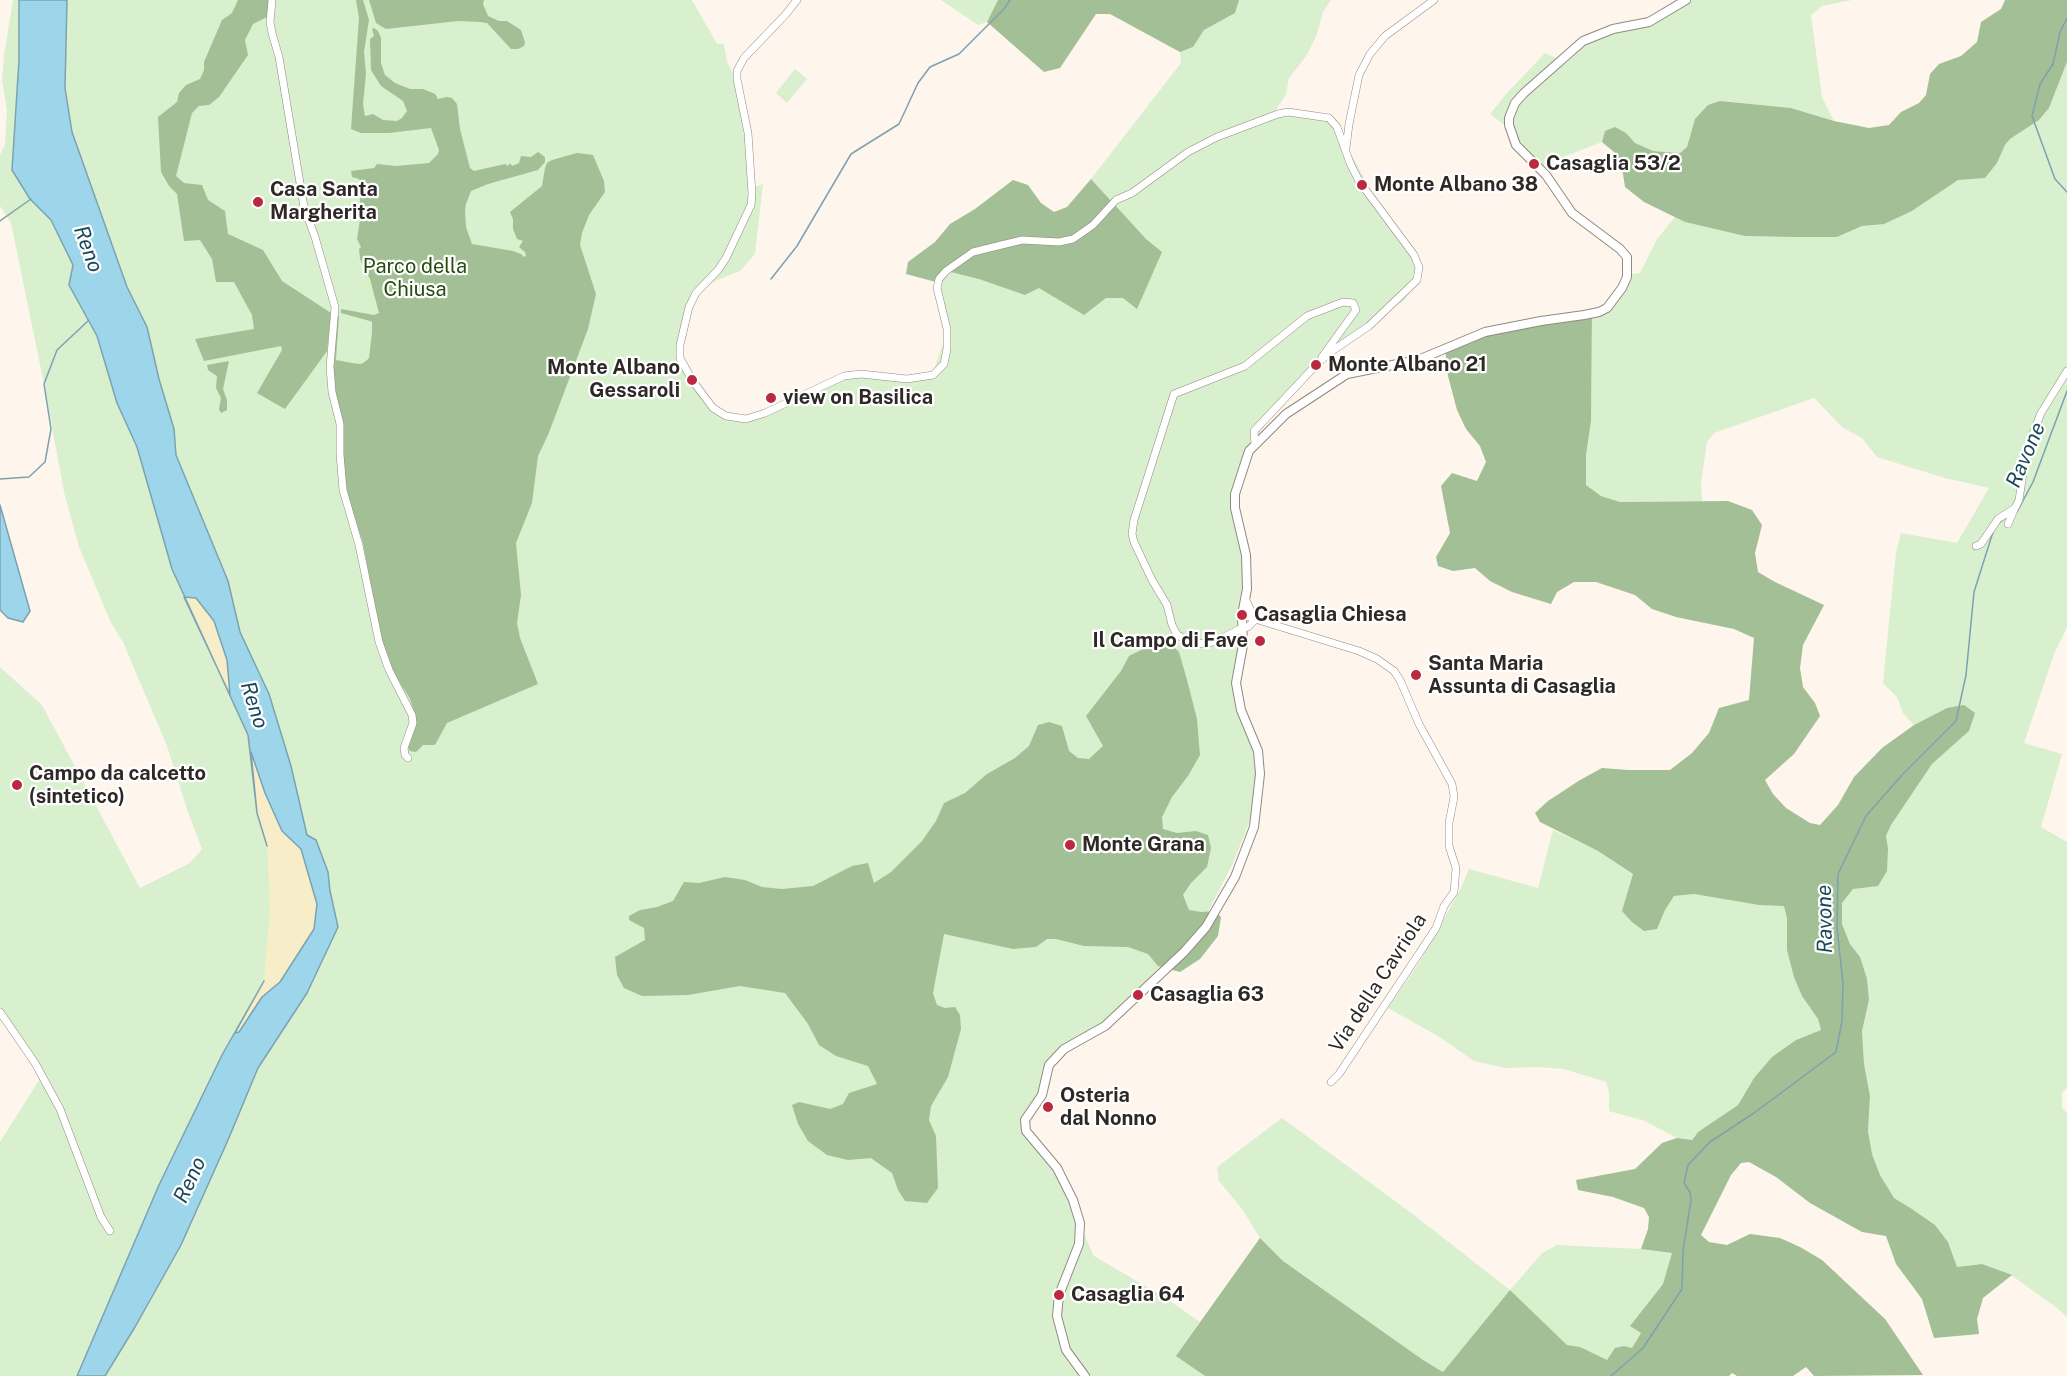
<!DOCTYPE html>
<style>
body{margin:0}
canvas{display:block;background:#fef5ed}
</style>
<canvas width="2067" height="1376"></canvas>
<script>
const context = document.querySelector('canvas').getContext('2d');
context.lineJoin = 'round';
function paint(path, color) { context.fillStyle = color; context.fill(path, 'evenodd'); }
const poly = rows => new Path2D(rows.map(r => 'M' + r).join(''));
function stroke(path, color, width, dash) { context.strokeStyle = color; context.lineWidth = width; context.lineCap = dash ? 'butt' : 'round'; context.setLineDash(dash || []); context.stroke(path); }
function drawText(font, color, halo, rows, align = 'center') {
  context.font = font + ' "Public Sans",sans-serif'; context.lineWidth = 4.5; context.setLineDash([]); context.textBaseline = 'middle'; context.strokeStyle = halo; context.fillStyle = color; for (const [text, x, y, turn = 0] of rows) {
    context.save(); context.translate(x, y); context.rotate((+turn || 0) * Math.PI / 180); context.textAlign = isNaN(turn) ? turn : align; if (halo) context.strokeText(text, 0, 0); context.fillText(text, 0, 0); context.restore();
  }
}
const green = poly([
 [13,0,692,0,717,44,724,44,727,62,735,77,748,152,749,189,763,184,755,254,740,271,715,281,697,292,679,351,697,387,723,415,745,421,845,373,897,380,933,372,949,326,937,290,947,273,1114,204,1091,179,1181,63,1180,52,1193,47,1204,30,1239,0,1331,0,1323,12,1317,34,1307,55,1289,78,1286,94,1275,112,1336,120,1344,141,1379,205,1417,264,1405,300,1346,341,1281,399,1253,442,1231,512,1245,537,1241,699,1263,759,1255,808,1233,863,1199,929,1137,1000,1053,1058,1049,1082,1022,1122,1061,1172,1081,1228,1094,1256,1164,1297,1200,1322,1177,1356,1205,1376,1084,1376,1068,1354,1079,1376,0,1376,0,1142,43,1074,0,1018,0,667,42,705,140,888,190,863,202,849,188,812,167,746,123,642,111,623,79,547,64,492,44,384,11,223,0,206,0,155,5,145,7,111,2,80,4,55],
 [941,0,998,0,987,22,978,25],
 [1687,0,1852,0,1822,6,1811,15,1822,97,1834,121,1791,108,1720,101,1695,119,1687,147,1680,153,1653,151,1635,143,1626,133,1605,132,1602,142,1540,166,1515,145,1507,127,1490,114,1508,92,1545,53,1556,58,1564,65,1586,45,1590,39,1623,30],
 [2067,62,2067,627,2054,654,2024,743,2062,754,2041,827,2067,842,2067,1088,2062,1093,2062,1108,2067,1113,2067,1317,2057,1308,2011,1275,1982,1264,1957,1267,1948,1242,1935,1225,1912,1209,1894,1198,1880,1175,1872,1154,1868,1131,1870,1096,1864,1064,1862,1031,1869,1000,1860,957,1850,944,1842,924,1841,903,1888,848,1886,836,1891,825,1932,764,1969,731,1947,708,1914,725,1903,713,1897,697,1883,683,1896,553,1901,533,1957,543,1989,488,1945,478,1877,457,1862,438,1843,428,1814,398,1714,433,1707,442,1701,482,1702,501,1620,502,1601,496,1585,485,1586,455,1591,421,1592,311,1605,307,1617,294,1625,275,1640,273,1657,239,1675,217,1685,222,1746,236,1837,237,1862,226,1884,223,1912,211,1958,180,1985,178,1997,163,2005,145,2010,139,2039,120,2049,108],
 [795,69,807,79,787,103,776,93],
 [1553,830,1598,851,1633,874,1623,911,1657,929,1665,910,1674,896,1694,894,1759,905,1784,905,1787,918,1787,950,1802,996,1818,1019,1821,1030,1796,1040,1754,1078,1738,1105,1698,1132,1691,1140,1677,1138,1645,1121,1609,1111,1609,1092,1606,1082,1564,1069,1538,1067,1506,1068,1474,1061,1438,1036,1388,1008,1419,963,1460,890,1469,869,1538,888],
 [1282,1118,1410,1212,1510,1290,1542,1253,1557,1245,1641,1249,1673,1253,1663,1284,1631,1325,1641,1333,1632,1348,1607,1361,1580,1347,1567,1345,1510,1290,1443,1372,1423,1360,1283,1261,1260,1238,1242,1209,1219,1181,1217,1167]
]);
const forest = poly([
 [238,0,270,0,267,17,253,24,245,40,248,55,219,97,209,105,199,106,192,113,176,176,184,183,202,185,208,200,225,211,228,234,263,250,282,281,331,313,327,351,285,409,257,393,282,350,281,346,204,361,195,339,254,329,252,315,234,282,216,282,212,259,200,240,184,241,177,194,169,186,161,172,158,117,177,102,179,93,186,85,200,79,204,70,204,62,222,20,232,13],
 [356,0,363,0,369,20,364,52,366,74,363,104,365,116,373,114,383,120,397,121,402,118,407,111,403,101,381,86,371,70,370,39,374,36,372,29,374,28,378,31,381,38,381,63,385,75,395,83,410,89,423,89,435,94,438,99,447,97,452,98,457,104,460,129,470,168,474,171,505,164,508,166,510,163,512,166,519,163,521,156,531,157,538,152,545,157,545,162,538,170,488,184,471,191,466,204,465,210,466,227,472,244,513,251,521,254,524,257,526,256,525,252,519,247,523,241,517,239,513,229,513,219,510,212,542,186,545,168,547,163,552,160,577,153,593,155,604,181,605,192,589,215,582,233,580,245,596,294,588,329,548,435,538,456,532,503,516,543,521,595,517,623,520,638,538,684,447,723,435,745,423,745,416,752,410,751,408,748,416,726,416,718,410,699,395,675,381,641,363,543,348,498,334,385,334,365,337,316,339,316,336,360,352,363,361,364,366,361,369,358,372,333,372,322,370,321,341,313,341,309,374,315,379,313,370,279,360,259,359,249,361,247,357,239,362,207,360,201,361,183,359,179,352,177,351,171,374,168,377,164,396,166,429,163,438,154,439,150,431,128,389,133,361,133,351,129,359,18],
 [369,0,484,0,483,4,488,16,499,21,507,21,521,30,525,42,524,46,518,49,511,49,487,23,480,22,458,21,386,29,376,23],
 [998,0,1239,0,1235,13,1204,30,1193,47,1180,52,1110,14,1096,14,1060,68,1044,72,987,22],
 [2005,0,2067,0,2067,62,2049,108,2039,120,2010,139,2005,145,1997,163,1985,178,1958,180,1912,211,1884,224,1862,226,1837,237,1793,237,1745,236,1685,222,1644,202,1625,187,1622,167,1614,152,1602,142,1605,131,1615,127,1626,133,1635,143,1653,151,1680,153,1687,147,1695,119,1708,105,1720,101,1791,108,1834,121,1869,128,1889,125,1901,112,1919,103,1926,95,1930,74,1939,64,1961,56,1977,42,1981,22,2001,9],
 [1091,179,1146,239,1162,252,1137,309,1123,298,1106,298,1084,315,1039,288,1025,295,979,279,947,271,936,282,906,274,908,262,935,242,950,224,975,209,1013,180,1028,185,1041,203,1054,212,1067,207],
 [1592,311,1591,421,1586,455,1586,485,1601,496,1620,502,1728,501,1752,510,1762,525,1755,553,1758,572,1775,582,1824,605,1803,645,1800,668,1803,687,1815,703,1820,716,1794,754,1765,780,1773,794,1786,808,1810,823,1820,825,1838,805,1854,777,1882,748,1914,725,1947,708,1964,705,1975,713,1969,731,1932,764,1891,825,1886,836,1888,848,1887,871,1878,886,1853,889,1842,903,1842,924,1850,944,1860,957,1867,979,1869,1000,1862,1031,1864,1064,1870,1096,1868,1131,1872,1154,1880,1175,1894,1198,1912,1209,1935,1225,1948,1242,1957,1267,1982,1264,2012,1275,1983,1298,1977,1319,1979,1334,1934,1338,1922,1299,1896,1264,1886,1236,1862,1232,1810,1203,1776,1177,1749,1162,1741,1163,1731,1175,1701,1235,1709,1242,1727,1245,1750,1234,1780,1238,1800,1247,1822,1260,1885,1319,1923,1375,1814,1376,1806,1367,1793,1376,1737,1376,1732,1373,1729,1376,1205,1376,1176,1356,1260,1238,1283,1261,1423,1360,1443,1372,1510,1290,1567,1345,1580,1347,1607,1360,1615,1348,1624,1346,1632,1348,1641,1333,1630,1326,1663,1284,1672,1253,1641,1249,1648,1229,1649,1217,1644,1208,1613,1197,1578,1190,1576,1180,1635,1169,1662,1143,1677,1138,1692,1140,1698,1132,1738,1105,1754,1078,1772,1057,1796,1040,1821,1030,1818,1019,1802,996,1794,977,1787,950,1787,918,1784,906,1759,905,1694,894,1674,896,1665,910,1657,929,1644,931,1632,922,1622,911,1633,874,1598,851,1540,822,1535,813,1548,801,1580,780,1602,768,1628,770,1670,770,1692,753,1709,733,1719,708,1749,700,1754,638,1734,629,1676,617,1652,609,1635,595,1596,582,1574,582,1557,592,1551,604,1512,592,1490,581,1475,568,1453,571,1438,566,1436,557,1450,533,1441,486,1452,473,1477,481,1486,462,1480,446,1466,429,1457,410,1448,376,1445,348,1514,323],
 [229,361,223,389,227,400,227,410,221,413,219,409,221,398,216,388,217,376,208,370,207,365],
 [1169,642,1179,652,1187,680,1197,719,1200,755,1188,776,1172,797,1162,817,1163,829,1177,833,1196,831,1208,835,1211,848,1207,867,1191,883,1183,895,1189,910,1201,912,1215,911,1221,917,1218,936,1200,959,1180,972,1158,966,1148,954,1128,947,1084,946,1056,939,1047,939,1036,947,1013,949,944,934,933,993,937,1005,945,1008,955,1007,960,1015,961,1029,948,1077,931,1106,929,1120,936,1136,938,1188,927,1203,905,1201,898,1190,892,1173,871,1158,848,1160,827,1155,808,1141,798,1124,792,1105,799,1102,830,1109,843,1104,849,1093,877,1084,868,1066,836,1056,819,1045,808,1024,785,993,740,986,688,995,642,996,624,988,617,975,615,957,645,940,644,928,629,920,629,916,640,910,657,907,673,901,684,882,699,883,725,877,745,880,762,887,782,889,813,886,852,866,868,863,874,883,891,872,922,841,936,821,944,803,965,793,987,774,1015,758,1029,746,1038,725,1049,722,1062,726,1069,751,1078,758,1089,759,1103,746,1086,716,1121,671,1129,656,1151,645]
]);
const sand = poly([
 [184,597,196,598,214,621,227,660,230,697],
 [250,748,265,793,282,831,301,849,317,904,317,917,314,929,280,982,262,997,239,1032,235,1033,264,981,270,908,267,846,257,813]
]);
const water = poly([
 [19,0,67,0,65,88,72,132,127,287,147,327,159,379,174,429,176,455,228,581,240,632,269,694,291,766,307,835,316,840,328,872,330,891,338,927,307,993,258,1068,228,1140,181,1245,135,1327,105,1376,77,1376,159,1185,222,1055,264,981,235,1033,239,1032,262,997,280,982,314,929,317,904,301,849,282,831,265,793,251,752,257,813,267,846,257,813,248,735,172,569,137,447,117,403,97,336,69,285,73,265,51,220,30,199,12,170,19,60,19,0],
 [184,597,196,598,214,621,227,660,230,695,184,597],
 [0,505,30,611,23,622,8,618,0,610,0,505]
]);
const stream = poly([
 [2067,18,2060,32,2053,64,2040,84,2032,116,2055,179,2067,192],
 [0,221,31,199],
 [771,279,797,246,851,154,899,124,918,83,930,67,959,54,1004,9,1010,0],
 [0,479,29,477,45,462,51,429,44,384,57,350,88,321],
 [2017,512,2033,482,2067,391],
 [1999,523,2007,517],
 [1611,1376,1643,1348,1682,1289,1683,1251,1691,1200,1690,1192,1684,1183,1688,1165,1710,1142,1754,1113,1836,1052,1842,1021,1843,984,1837,927,1838,874,1866,816,1902,775,1956,721,1966,675,1974,592,1993,532]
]);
const minor = poly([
 [272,0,270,22,272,33,279,57,304,207,315,237,335,307,330,367,332,392,340,424,340,454,343,490,359,545,379,642,389,670,412,715,413,723,404,748,405,755,408,758],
 [797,0,786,14,744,58,737,71,737,79,748,133,752,194,751,205,726,258,718,270,696,293,689,307,680,345,680,358,692,380,713,408,726,416,746,419,765,413,844,376,861,374,907,379,933,375,944,364,947,349,947,329,937,288,939,279,946,271,973,252,1022,240,1059,242,1073,239,1093,225,1116,200,1132,193,1188,152,1217,137,1278,114,1288,112,1329,118,1337,127,1350,163,1359,181,1414,255,1419,267,1417,280,1369,326,1332,351,1319,362,1254,431,1255,444],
 [1346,148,1349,124,1359,75,1370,54,1385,36,1434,0],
 [2008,524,2014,510],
 [1976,546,1981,544,1998,519,2015,508,2019,500,2025,460,2032,436,2041,413,2067,371],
 [1245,598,1255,620],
 [1242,615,1359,651,1377,659,1394,671,1400,680,1419,724,1452,784,1454,797,1449,823,1449,846,1456,868,1454,892,1444,906,1436,928,1339,1074,1331,1082],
 [1255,620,1248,627,1242,628,1216,641,1206,644,1195,643,1177,635,1172,625,1167,605,1152,580,1134,542,1132,534,1134,520,1174,394,1245,366,1307,316,1343,302,1353,303,1356,310,1322,357],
 [0,1012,35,1063,60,1109,101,1217,110,1231]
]);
const tertiary = poly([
 [1085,1376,1066,1350,1057,1316,1059,1295,1079,1244,1080,1223,1073,1200,1057,1168,1026,1131,1025,1120,1042,1095,1049,1065,1064,1049,1105,1026,1184,952,1206,927,1235,877,1254,827,1260,774,1258,751,1241,710,1236,683,1243,645,1242,615,1247,589,1246,555,1235,508,1235,494,1249,451,1286,414,1347,374,1418,360,1485,332,1541,321,1584,315,1599,312,1607,308,1622,288,1627,277,1627,257,1620,249,1572,213,1546,175,1516,145,1509,125,1509,118,1515,103,1524,93,1583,41,1613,29,1649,22,1686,0]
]);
const markers = [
 [1534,164,6,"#ba2941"],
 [1362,185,6,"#ba2941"],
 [258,202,6,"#ba2941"],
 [1316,365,6,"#ba2941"],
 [692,380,6,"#ba2941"],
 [771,398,6,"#ba2941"],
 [1242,615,6,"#ba2941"],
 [1260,641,6,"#ba2941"],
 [1416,675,6,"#ba2941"],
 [17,785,6,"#ba2941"],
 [1070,845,6,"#ba2941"],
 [1138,995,6,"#ba2941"],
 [1048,1107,6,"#ba2941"],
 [1059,1295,6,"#ba2941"]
];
const poiNames = [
 ["Casaglia 53/2",1546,164],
 ["Monte Albano 38",1374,185],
 ["Casa Santa",270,190],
 ["Margherita",270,213],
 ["Monte Albano 21",1328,365],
 ["Monte Albano",680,368,"right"],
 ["Gessaroli",680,391,"right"],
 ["view on Basilica",783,398],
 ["Casaglia Chiesa",1254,615],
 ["Il Campo di Fave",1248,641,"right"],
 ["Santa Maria",1428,664],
 ["Assunta di Casaglia",1428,687],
 ["Campo da calcetto",29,774],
 ["(sintetico)",29,797],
 ["Monte Grana",1082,845],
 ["Casaglia 63",1150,995],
 ["Osteria",1060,1096],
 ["dal Nonno",1060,1119],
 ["Casaglia 64",1071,1295]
];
const parkNames = [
 ["Parco della",415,267],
 ["Chiusa",415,290]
];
const streetNames = [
 ["Via della Cavriola",1378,983,-57]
];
const waterNames = [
 ["Reno",88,249,70],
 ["Ravone",2026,455,-67],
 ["Reno",254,705,72],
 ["Ravone",1825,919,-91],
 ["Reno",190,1180,-65]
];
paint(green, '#d9f0cf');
paint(forest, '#a2bf95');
paint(sand, '#f7edc8');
paint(water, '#9dd6eb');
stroke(water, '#7ca2b0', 1.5);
stroke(stream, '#7ca2b0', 1.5);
stroke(minor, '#93897f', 8);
stroke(tertiary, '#93897f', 10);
stroke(minor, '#fff', 7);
stroke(tertiary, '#fff', 8);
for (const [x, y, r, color] of markers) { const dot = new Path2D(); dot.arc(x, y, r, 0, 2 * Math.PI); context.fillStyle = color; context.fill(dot); stroke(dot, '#fff', 2); }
drawText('bold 20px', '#2e2926', '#fff', poiNames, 'left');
drawText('20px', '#264a10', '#fff', parkNames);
drawText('20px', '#2e2926', '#fff', streetNames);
drawText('italic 21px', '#194858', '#fff', waterNames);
</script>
